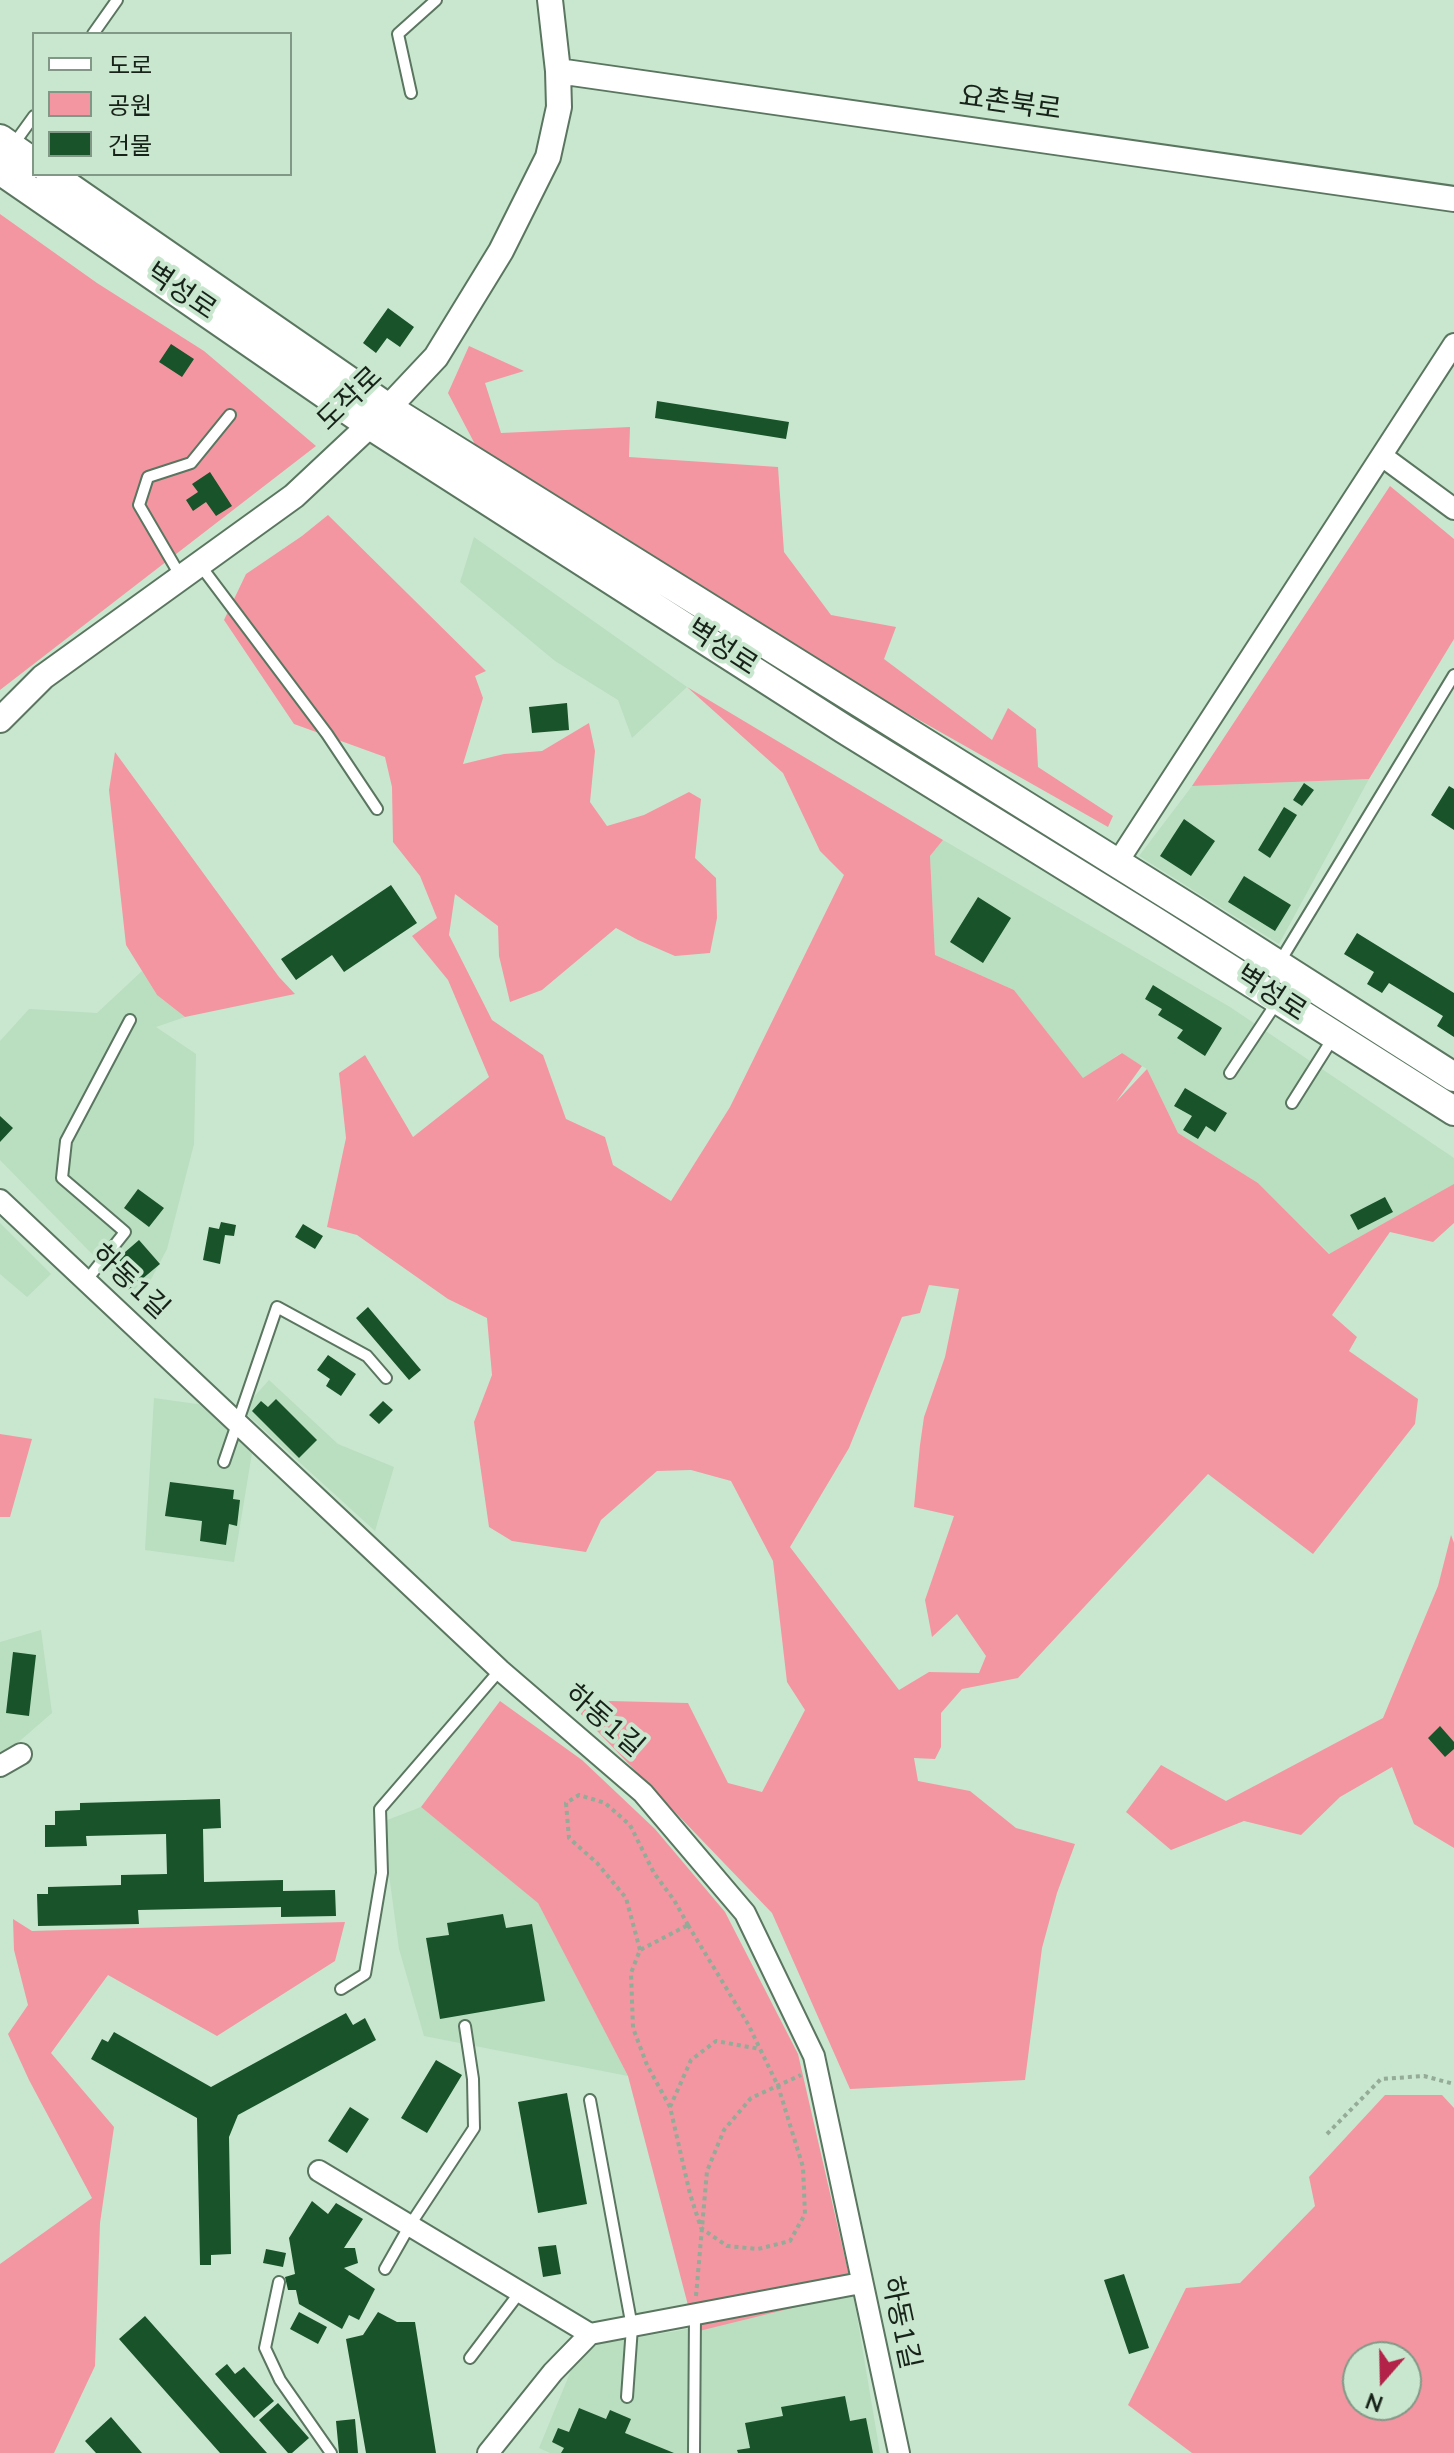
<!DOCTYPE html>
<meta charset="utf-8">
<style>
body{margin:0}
#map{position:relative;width:1454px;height:2453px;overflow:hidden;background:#c9e7ce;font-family:"Nunito Sans","Noto Sans KR",sans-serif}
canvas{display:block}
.legend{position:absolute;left:32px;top:32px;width:260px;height:144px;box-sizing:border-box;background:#c9e7ce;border:2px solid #829886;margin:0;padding:10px 14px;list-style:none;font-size:24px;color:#172219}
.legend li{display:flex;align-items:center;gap:16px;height:40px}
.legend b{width:40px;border:2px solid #829886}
.north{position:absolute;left:1342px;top:2341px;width:80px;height:80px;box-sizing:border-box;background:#c9e7ce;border:2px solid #829886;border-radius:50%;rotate:200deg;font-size:22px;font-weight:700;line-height:32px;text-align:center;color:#172219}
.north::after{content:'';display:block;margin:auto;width:28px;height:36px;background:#b32249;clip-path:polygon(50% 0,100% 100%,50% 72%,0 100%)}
</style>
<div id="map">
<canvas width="1454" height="2453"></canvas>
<ul class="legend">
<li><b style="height:10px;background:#fff"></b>도로</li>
<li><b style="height:22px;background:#f396a2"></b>공원</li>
<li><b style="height:22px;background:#18532a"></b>건물</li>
</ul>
<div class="north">N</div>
</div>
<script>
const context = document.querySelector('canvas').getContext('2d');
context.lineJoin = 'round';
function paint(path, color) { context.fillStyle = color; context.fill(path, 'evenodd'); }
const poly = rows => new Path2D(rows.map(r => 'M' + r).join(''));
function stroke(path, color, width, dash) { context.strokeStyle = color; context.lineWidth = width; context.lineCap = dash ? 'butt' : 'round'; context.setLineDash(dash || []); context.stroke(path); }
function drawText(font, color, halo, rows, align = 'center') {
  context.font = font + ' "Nunito Sans","Noto Sans KR",sans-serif'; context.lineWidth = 8; context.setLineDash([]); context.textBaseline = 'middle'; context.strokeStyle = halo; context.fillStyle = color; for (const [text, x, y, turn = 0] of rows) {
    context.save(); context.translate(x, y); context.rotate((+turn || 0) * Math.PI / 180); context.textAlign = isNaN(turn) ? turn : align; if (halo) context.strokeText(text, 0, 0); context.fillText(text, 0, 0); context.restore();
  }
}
const built = poly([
 [474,537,687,687,632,738,618,700,555,661,460,582],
 [1369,779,1279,944,1139,856,1192,786],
 [943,840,1230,1007,1454,1158,1454,1187,1330,1254,1258,1183,1178,1133,1147,1069,1121,1053,1083,1079,1014,990,935,955,930,856],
 [142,971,157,995,185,1017,156,1027,196,1054,194,1144,167,1249,139,1302,0,1160,0,1041,29,1009,97,1013],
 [0,1223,51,1274,27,1297,0,1274],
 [269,1380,338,1444,394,1467,375,1531,242,1410],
 [154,1398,211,1406,253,1447,234,1562,145,1550],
 [41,1630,52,1713,0,1758,0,1642],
 [421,1807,538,1902,628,2076,424,2036,399,1949,382,1822],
 [853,2293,880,2453,550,2453,539,2448,572,2368,594,2344,677,2331]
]);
const green = poly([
 [0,214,97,283,204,351,316,446,0,690],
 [469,346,524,371,485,383,501,433,630,427,629,457,778,467,784,552,831,615,896,627,884,659,992,740,1008,708,1036,729,1038,767,1113,816,1108,827,808,657,623,536,477,448,448,393],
 [1390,486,1454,539,1454,639,1369,779,1192,786],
 [328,515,486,671,475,676,483,698,463,764,504,754,542,751,589,723,595,751,590,802,607,826,644,815,689,792,701,799,695,858,716,878,717,918,710,953,675,956,638,940,616,928,542,990,510,1002,499,956,498,926,455,894,449,935,492,1020,543,1055,566,1119,605,1137,613,1165,671,1201,730,1107,844,875,820,851,783,773,687,687,943,840,930,856,935,955,1014,990,1083,1078,1122,1053,1142,1066,1116,1102,1147,1069,1178,1133,1258,1183,1329,1254,1454,1184,1454,1223,1433,1242,1390,1232,1332,1315,1357,1337,1349,1351,1418,1399,1415,1424,1313,1554,1208,1474,1018,1678,962,1689,941,1713,941,1747,935,1759,914,1758,918,1781,970,1791,1016,1828,1075,1844,1057,1893,1042,1948,1025,2080,850,2089,772,1913,575,1708,610,1701,688,1703,728,1783,762,1792,805,1710,787,1682,773,1561,731,1481,691,1470,657,1471,601,1520,586,1552,512,1541,489,1527,474,1422,492,1375,487,1318,448,1299,357,1235,327,1227,346,1138,339,1073,365,1055,413,1137,489,1077,448,980,412,936,437,918,420,876,393,842,392,787,385,757,294,724,224,620,246,574,302,536],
 [929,1285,959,1289,945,1357,924,1417,920,1445,914,1507,954,1516,925,1600,932,1637,957,1614,986,1656,979,1673,929,1672,899,1690,790,1547,849,1448,902,1317,920,1313],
 [115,752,279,977,295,994,185,1017,157,995,126,945,109,790],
 [0,1434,32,1439,10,1517,0,1517],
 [1451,1535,1454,1543,1454,1848,1414,1824,1392,1767,1340,1797,1301,1835,1244,1821,1171,1850,1126,1812,1161,1765,1226,1801,1383,1718,1438,1586],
 [500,1701,582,1760,655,1829,725,1912,798,2054,853,2293,695,2332,628,2076,538,1903,421,1807],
 [13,1919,32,1931,345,1922,335,1961,217,2036,108,1975,51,2053,114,2127,100,2223,95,2366,54,2453,0,2453,0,2264,92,2198,29,2080,8,2034,28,2005,14,1950],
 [1385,2095,1442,2095,1454,2108,1454,2453,1192,2453,1128,2405,1186,2288,1240,2283,1315,2206,1309,2177],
 [1358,2357,1406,2357,1406,2405,1358,2405]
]);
const building = poly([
 [388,308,414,327,400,347,387,338,376,353,363,343],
 [171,344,194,359,182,377,159,362],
 [657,401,789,422,786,439,655,418],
 [210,472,232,506,216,516,206,502,193,511,186,500,198,492,192,484],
 [567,703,569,730,532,733,529,707],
 [1304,783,1314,790,1302,806,1293,800],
 [1449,786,1454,789,1454,830,1431,815],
 [1284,807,1297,815,1270,858,1258,850],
 [1184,819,1215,841,1191,876,1160,856],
 [1244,876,1291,905,1275,931,1228,902],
 [391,885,417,923,344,972,332,955,296,980,281,959],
 [978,897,1011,918,983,963,950,942],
 [1357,933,1454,993,1454,1037,1437,1026,1443,1016,1389,983,1382,993,1367,984,1374,972,1344,954],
 [1153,985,1222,1028,1205,1056,1177,1038,1183,1030,1158,1015,1162,1009,1145,999],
 [1185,1088,1227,1113,1215,1132,1206,1126,1198,1139,1183,1130,1192,1116,1174,1106],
 [0,1116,13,1128,0,1142],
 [138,1189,164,1208,149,1227,124,1208],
 [1385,1197,1393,1212,1358,1230,1350,1215],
 [221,1222,236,1225,234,1236,225,1235,220,1264,203,1260,209,1227,219,1229],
 [303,1224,323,1236,315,1249,295,1237],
 [139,1240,160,1264,129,1290,109,1266],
 [368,1307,421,1370,409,1380,356,1318],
 [328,1355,356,1374,341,1396,326,1386,330,1379,317,1370],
 [276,1399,317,1440,299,1458,252,1411,261,1401,268,1407],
 [383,1401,393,1410,379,1424,369,1415],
 [170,1482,234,1490,233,1499,240,1500,237,1526,229,1524,226,1545,200,1541,202,1521,165,1516],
 [13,1652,36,1655,29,1716,6,1713],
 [1440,1726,1454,1742,1454,1749,1445,1757,1428,1738],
 [220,1799,221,1828,203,1829,204,1882,283,1880,283,1891,335,1890,336,1916,281,1917,281,1907,138,1910,139,1924,38,1926,37,1894,48,1894,48,1887,121,1885,121,1875,167,1874,166,1834,86,1836,87,1846,45,1847,45,1825,55,1825,55,1811,80,1810,80,1803],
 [503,1914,506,1928,532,1924,545,2001,440,2019,426,1938,449,1935,447,1923],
 [346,2013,353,2025,365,2018,376,2040,238,2115,229,2137,231,2254,211,2255,211,2265,200,2265,197,2118,91,2059,102,2039,108,2042,114,2032,211,2087],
 [436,2060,462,2075,427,2133,401,2118],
 [567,2093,587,2204,538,2213,518,2102],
 [350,2107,369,2119,347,2153,328,2141],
 [312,2201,328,2214,336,2203,363,2219,344,2248,355,2248,358,2263,344,2268,375,2289,359,2320,349,2315,342,2329,299,2304,296,2290,288,2290,285,2277,295,2274,289,2238],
 [556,2245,561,2274,543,2277,538,2247],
 [266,2249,286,2253,283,2267,263,2263],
 [1124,2274,1149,2348,1129,2354,1104,2280],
 [299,2312,327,2327,318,2344,290,2329],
 [378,2312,397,2322,415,2322,436,2453,366,2453,346,2339,363,2335],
 [145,2316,267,2453,220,2453,119,2339],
 [227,2364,235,2374,244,2367,274,2401,254,2418,215,2374],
 [845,2396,850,2421,866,2418,873,2453,738,2453,737,2450,750,2448,745,2423,783,2416,781,2407],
 [278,2403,309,2438,292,2453,288,2453,259,2420],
 [579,2408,606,2419,610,2410,631,2419,625,2433,674,2453,561,2453,564,2448,552,2442,558,2428,569,2432],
 [111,2417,142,2453,96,2453,85,2441],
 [355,2419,358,2453,339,2453,336,2421]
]);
const path = poly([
 [688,1925,748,2024,778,2086,803,2167,805,2214,790,2241,758,2249,727,2246,701,2228,690,2194,670,2107,647,2065,633,2028,631,1973,640,1950,688,1925],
 [640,1950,626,1898,597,1863,569,1838,566,1803,579,1795,605,1803,630,1825,654,1873,674,1900,688,1925],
 [670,2107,691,2060,716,2041,760,2049],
 [1327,2134,1381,2079,1424,2076,1454,2084],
 [696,2296,707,2171,724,2130,751,2098,801,2075]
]);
const service = poly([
 [93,34,117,0],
 [411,93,398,34,436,0],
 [13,145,34,116],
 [200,565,327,734,377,809],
 [181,577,139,505,148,477,191,463,230,415],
 [1279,963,1454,675],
 [1230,1073,1277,1002],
 [1292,1103,1333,1038],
 [86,1281,125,1232,62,1178,66,1141,130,1020],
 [224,1462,277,1307,367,1356,386,1378],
 [341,1989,365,1974,382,1873,380,1809,500,1670],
 [590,2100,632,2327,627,2397],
 [385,2269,410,2225,474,2128,473,2079,465,2026],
 [279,2282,265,2348,280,2380,331,2453],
 [470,2358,520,2292],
 [694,2453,695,2315]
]);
const minor = poly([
 [1382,456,1454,509],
 [1117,863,1454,344],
 [0,1200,500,1670,643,1793,745,1913,814,2056,899,2453],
 [0,1766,21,1754],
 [319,2171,590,2334,861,2283],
 [488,2453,553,2372,590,2334]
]);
const tertiary = poly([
 [558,71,1454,199],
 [0,720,43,677,294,496,388,408,436,357,501,251,548,157,559,107,558,71,550,0]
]);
const secondary = poly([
 [0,139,34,163],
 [0,170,370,425,844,729,1154,921,1454,1111],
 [50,174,388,408,1194,911,1454,1077]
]);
const streetNames = [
 ["요촌북로",1010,105,8],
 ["벽성로",180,293,34],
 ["도작로",351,400,-44],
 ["벽성로",721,649,33],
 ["벽성로",1270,995,33],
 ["하동1길",129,1283,43],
 ["하동1길",603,1722,41],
 ["하동1길",899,2323,78]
];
paint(built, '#badec0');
paint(green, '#f396a2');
paint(building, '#18532a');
stroke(service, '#5b7660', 14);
stroke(minor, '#5b7660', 24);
stroke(tertiary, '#5b7660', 28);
stroke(secondary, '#5b7660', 32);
stroke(path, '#93ab97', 4, [4, 4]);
stroke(service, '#fff', 10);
stroke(minor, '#fff', 20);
stroke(tertiary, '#fff', 24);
stroke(secondary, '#fff', 28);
drawText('28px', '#172219', '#c9e7ce', streetNames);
</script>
